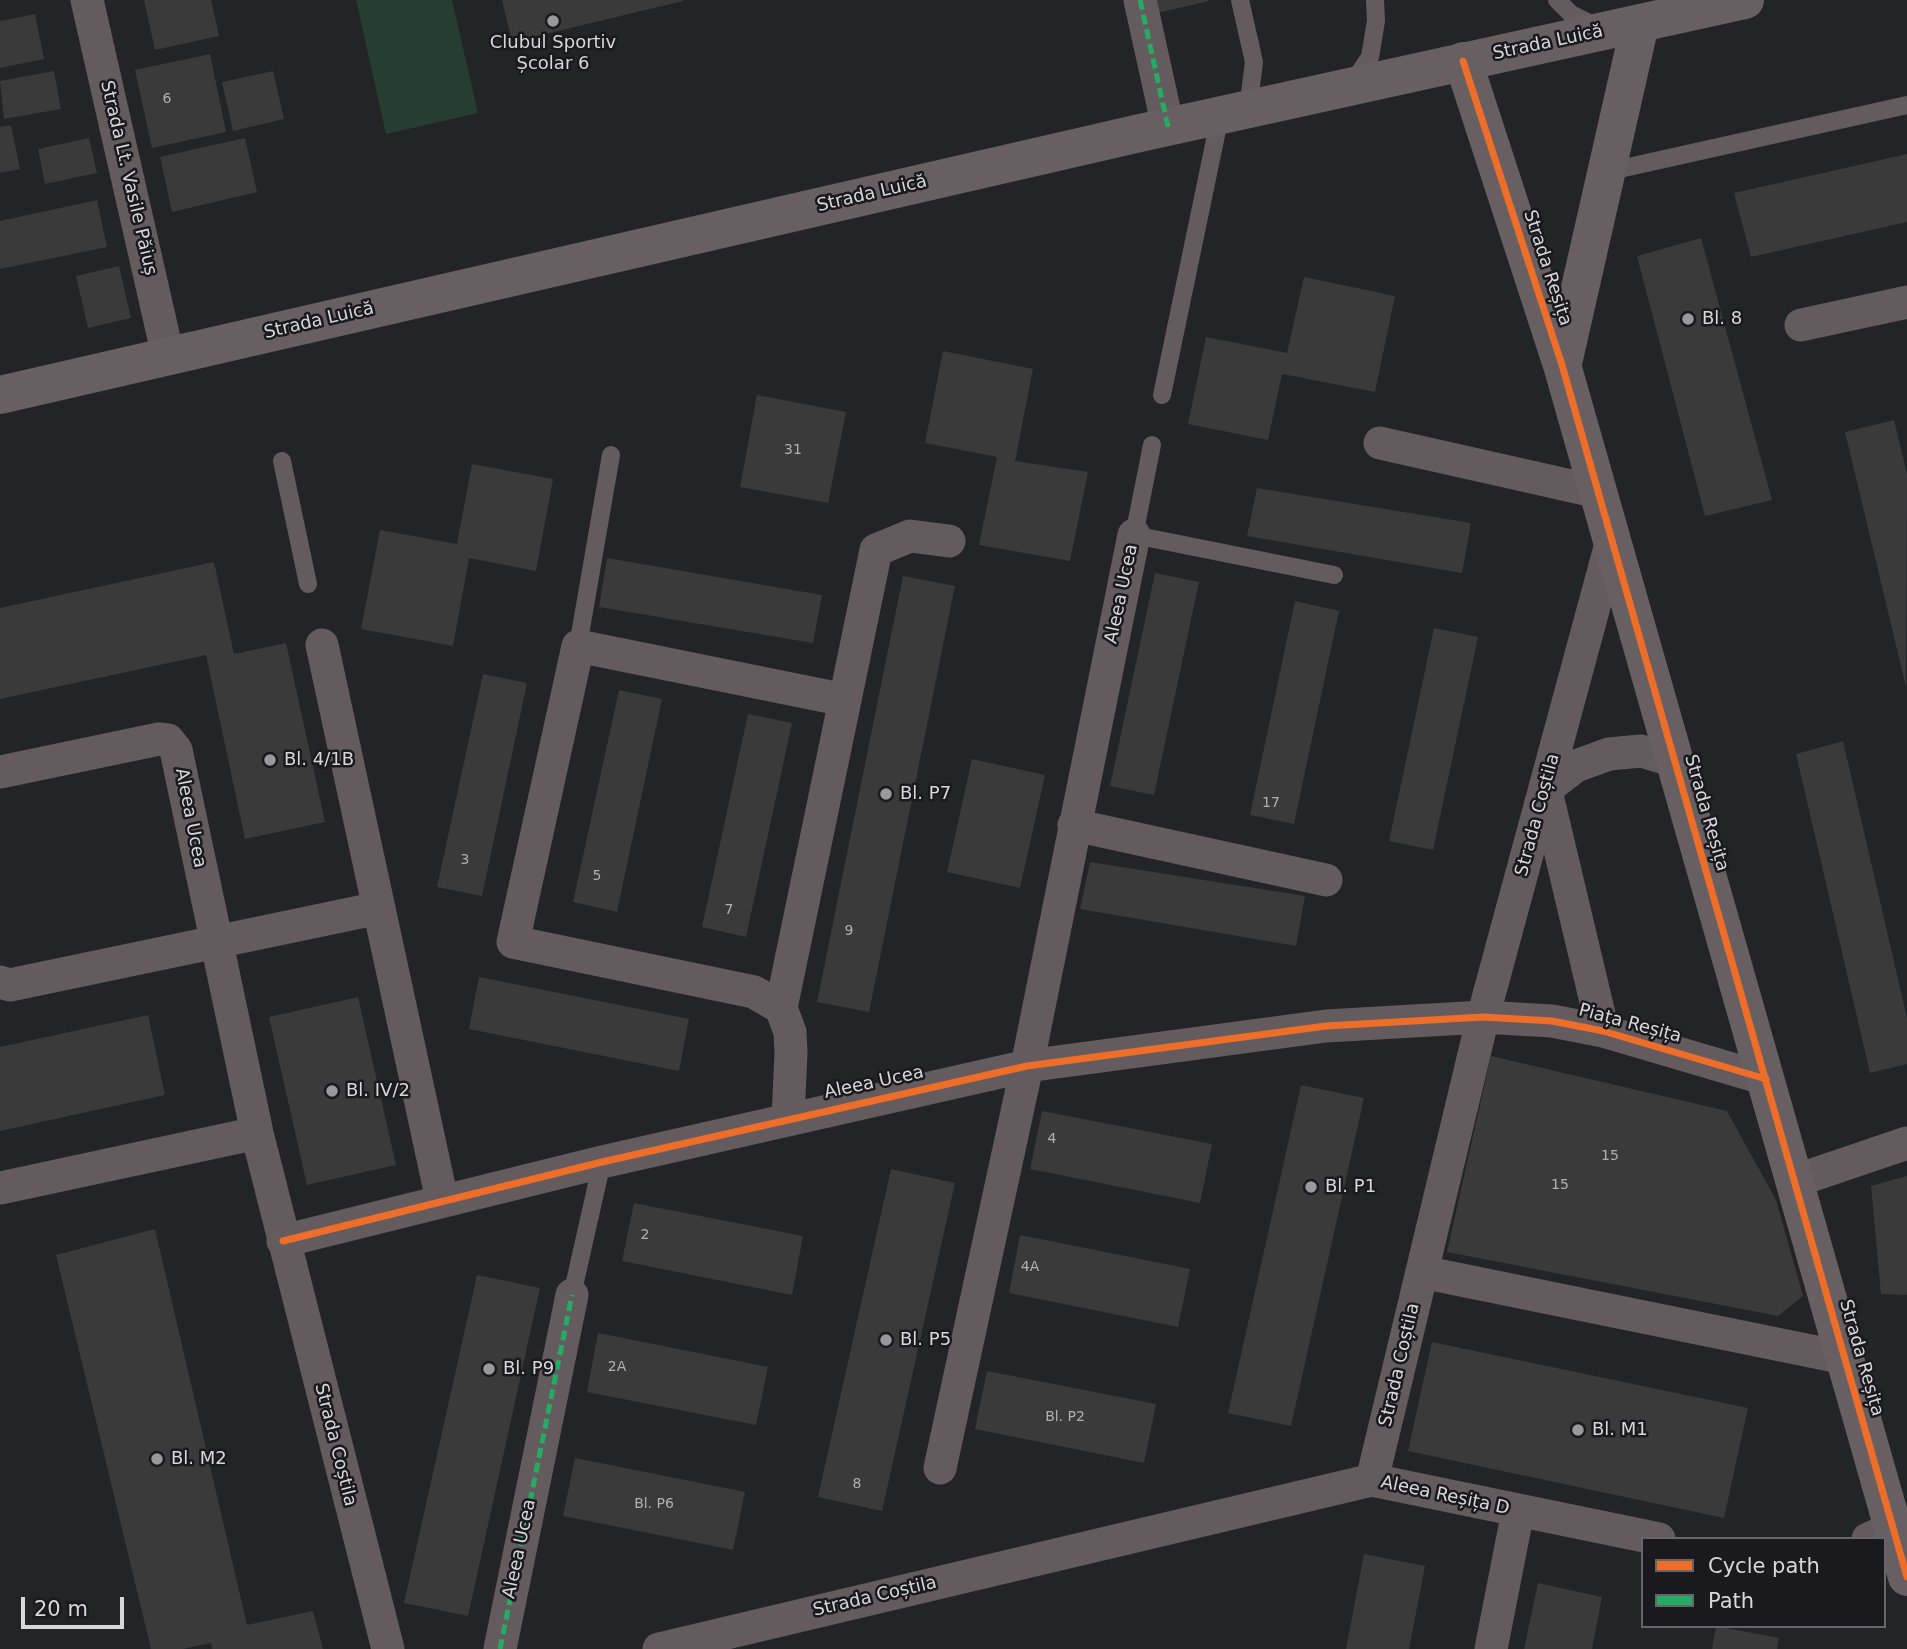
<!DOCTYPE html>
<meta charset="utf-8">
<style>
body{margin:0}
#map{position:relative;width:1907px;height:1649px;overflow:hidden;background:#232426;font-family:"DejaVu Sans",sans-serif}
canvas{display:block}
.legend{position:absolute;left:1641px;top:1537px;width:245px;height:91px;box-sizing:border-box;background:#19191e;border:2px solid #65656a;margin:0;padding:9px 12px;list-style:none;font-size:21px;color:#d8d8db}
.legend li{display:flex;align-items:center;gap:14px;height:35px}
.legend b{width:35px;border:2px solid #65656a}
.scale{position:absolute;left:21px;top:1597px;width:103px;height:32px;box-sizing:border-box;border:4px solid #d8d8db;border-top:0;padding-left:9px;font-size:21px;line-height:24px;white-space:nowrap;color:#d8d8db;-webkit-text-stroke:5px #19191e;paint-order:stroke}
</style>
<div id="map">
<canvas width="1907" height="1649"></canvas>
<ul class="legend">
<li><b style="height:9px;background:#ee6e29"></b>Cycle path</li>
<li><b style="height:9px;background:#26ab63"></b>Path</li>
</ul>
<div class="scale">20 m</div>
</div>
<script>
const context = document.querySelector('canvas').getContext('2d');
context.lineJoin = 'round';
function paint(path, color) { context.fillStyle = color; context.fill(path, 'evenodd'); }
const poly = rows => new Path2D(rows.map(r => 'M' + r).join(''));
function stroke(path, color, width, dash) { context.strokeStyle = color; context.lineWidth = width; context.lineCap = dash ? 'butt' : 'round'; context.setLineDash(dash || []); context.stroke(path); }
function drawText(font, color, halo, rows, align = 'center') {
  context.font = font + ' "DejaVu Sans",sans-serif'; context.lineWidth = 5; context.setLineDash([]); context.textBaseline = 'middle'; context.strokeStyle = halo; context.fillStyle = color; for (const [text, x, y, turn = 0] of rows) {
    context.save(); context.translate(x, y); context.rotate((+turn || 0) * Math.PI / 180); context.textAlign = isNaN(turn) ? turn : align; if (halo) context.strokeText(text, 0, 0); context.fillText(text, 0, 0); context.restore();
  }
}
const green = poly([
 [356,0,452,0,478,113,386,134]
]);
const building = poly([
 [144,0,211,0,219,36,155,50],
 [502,0,683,0,683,1,512,42],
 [1150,0,1208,0,1209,1,1153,14],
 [35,14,44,59,0,68,0,21],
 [210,54,226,132,152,148,135,70],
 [54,71,61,109,4,119,0,81],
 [273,71,284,119,233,131,222,82],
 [11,125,20,169,0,173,0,127],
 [89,138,97,173,45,184,38,149],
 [245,138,257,192,172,212,160,157],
 [1907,154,1907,222,1751,257,1734,193],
 [97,200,107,247,0,269,0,221],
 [1701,238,1772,500,1705,516,1637,256],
 [119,266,131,318,88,328,76,276],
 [1304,277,1395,296,1375,392,1282,374,1268,440,1188,424,1206,337,1287,353],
 [943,351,1033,369,1015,461,1088,472,1070,561,979,545,997,457,925,443],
 [757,395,846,412,828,503,740,487],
 [1894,420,1907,474,1906,687,1845,432],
 [472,464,553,479,536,571,469,558,453,646,361,629,380,530,457,544],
 [1257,488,1471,523,1462,573,1247,536],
 [607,558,822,595,813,643,599,607],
 [214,562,234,654,286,643,325,822,245,839,206,655,0,699,0,608],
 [1155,573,1199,582,1154,795,1110,786],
 [903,576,955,586,869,1012,817,1002],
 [1295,601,1339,611,1294,824,1250,815],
 [1434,628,1478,637,1433,850,1389,841],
 [483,674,527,683,482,896,437,887],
 [619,690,662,699,617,912,573,902],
 [748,714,792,723,746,937,702,927],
 [1843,741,1907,1018,1907,1064,1870,1073,1796,754],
 [972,759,1045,775,1020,888,947,872],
 [1090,862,1305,896,1296,946,1080,909],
 [479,977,689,1019,679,1071,469,1029],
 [358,997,396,1165,307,1185,269,1017],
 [148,1015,165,1095,0,1131,0,1047],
 [1491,1056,1727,1111,1776,1200,1803,1296,1778,1316,1447,1252],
 [1301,1085,1364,1098,1291,1426,1228,1413],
 [1042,1111,1212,1144,1200,1203,1030,1169],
 [891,1169,955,1183,882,1511,818,1497],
 [1907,1176,1907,1295,1881,1294,1871,1186],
 [634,1203,803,1236,792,1295,622,1261],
 [155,1229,247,1625,313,1611,323,1649,212,1649,211,1643,183,1649,151,1649,56,1255],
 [1020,1235,1190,1269,1178,1327,1009,1293],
 [477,1275,540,1288,468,1616,404,1603],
 [598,1333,768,1367,756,1425,587,1392],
 [1432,1342,1748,1408,1724,1518,1408,1451],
 [987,1371,1156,1404,1144,1463,975,1429],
 [575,1458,745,1492,733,1550,563,1516],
 [1364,1554,1425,1566,1409,1649,1346,1649],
 [1538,1583,1602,1597,1592,1649,1524,1649],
 [1716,1626,1779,1638,1777,1649,1712,1649]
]);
const lane = poly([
 [1240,0,1254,62,1248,109],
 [1557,0,1571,14,1599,28],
 [1353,82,1370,57,1376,21,1375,0],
 [1606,172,1907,105],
 [1162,395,1220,116],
 [1152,445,1134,535,1334,575],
 [282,461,308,584],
 [578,646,611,455],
 [572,1295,602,1162]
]);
const street = poly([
 [87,0,168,356],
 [1140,0,1168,127],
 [1801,325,1907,302],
 [1380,443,1598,492],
 [322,645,442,1200],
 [845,700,876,550,910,536,949,541],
 [0,772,159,739,168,740,176,750,257,1133,388,1649],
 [1546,789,1576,766,1609,754,1641,751,1675,761],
 [1546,791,1603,1031],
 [1074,825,1326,880],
 [0,982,10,985,379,908],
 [781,1008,754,992,513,942,578,646,845,700,781,1008,790,1032,791,1053,788,1119],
 [1795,1181,1907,1143],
 [0,1188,257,1133],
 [283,1241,602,1162,1027,1066,1326,1026,1483,1017,1552,1021,1603,1031,1766,1079],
 [1422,1272,1845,1358],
 [940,1468,1027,1066,1134,535],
 [1372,1480,1483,1017,1612,540],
 [1868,1539,1893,1528,1907,1530],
 [500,1649,572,1295],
 [659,1649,1372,1480,1659,1539],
 [1491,1649,1518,1511]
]);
const secondary = poly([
 [1463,61,1562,365,1907,1577],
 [1563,363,1640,24],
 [0,395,1140,133,1745,0]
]);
const quiet = poly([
 [1140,0,1168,127],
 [500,1649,572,1295]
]);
const cycleway = poly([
 [1463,61,1562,365,1907,1577],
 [283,1241,602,1162,1027,1066,1326,1026,1483,1017,1552,1021,1603,1031,1766,1079]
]);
const markers = [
 [553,21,7,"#99999c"],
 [1688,319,7,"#99999c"],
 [270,760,7,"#99999c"],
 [886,794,7,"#99999c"],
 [332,1091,7,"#99999c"],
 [1311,1187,7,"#99999c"],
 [886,1340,7,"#99999c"],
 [489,1369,7,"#99999c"],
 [1578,1430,7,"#99999c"],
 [157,1459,7,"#99999c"]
];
const numberNames = [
 ["6",167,99],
 ["31",793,450],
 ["17",1271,803],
 ["3",465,860],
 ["5",597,876],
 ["7",729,910],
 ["9",849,931],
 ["4",1052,1139],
 ["15",1610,1156],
 ["15",1560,1185],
 ["2",645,1235],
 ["4A",1030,1267],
 ["2A",617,1367],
 ["Bl. P2",1065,1417],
 ["8",857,1484],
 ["Bl. P6",654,1504]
];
const poiNames = [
 ["Clubul Sportiv",553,43,"center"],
 ["Școlar 6",553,64,"center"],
 ["Bl. 8",1702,319],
 ["Bl. 4/1B",284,760],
 ["Bl. P7",900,794],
 ["Bl. IV/2",346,1091],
 ["Bl. P1",1325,1187],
 ["Bl. P5",900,1340],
 ["Bl. P9",503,1369],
 ["Bl. M1",1592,1430],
 ["Bl. M2",171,1459]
];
const streetNames = [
 ["Strada Luică",1548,43,-12],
 ["Strada Lt. Vasile Păiuș",128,178,77],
 ["Strada Luică",872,194,-13],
 ["Strada Reșița",1547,268,72],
 ["Strada Luică",319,321,-13],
 ["Aleea Ucea",1122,594,-78],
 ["Strada Reșița",1706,813,74],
 ["Strada Coștila",1538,815,-75],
 ["Aleea Ucea",190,818,79],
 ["Piața Reșița",1630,1024,15],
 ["Aleea Ucea",874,1083,-12],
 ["Strada Reșița",1861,1358,74],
 ["Strada Coștila",1400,1365,-77],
 ["Strada Coștila",335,1445,76],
 ["Aleea Reșița D",1445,1496,12],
 ["Aleea Ucea",520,1549,-78],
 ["Strada Coștila",875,1597,-13]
];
paint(green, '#263d31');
paint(building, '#3a3a3b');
stroke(lane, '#645b5f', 18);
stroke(street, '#645b5f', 33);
stroke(secondary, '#675f62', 38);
stroke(quiet, '#26ab63', 5, [10, 5]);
stroke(cycleway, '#ee6e29', 7);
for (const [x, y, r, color] of markers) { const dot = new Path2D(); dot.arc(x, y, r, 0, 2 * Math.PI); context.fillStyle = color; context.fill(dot); stroke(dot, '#19191e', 2.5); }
drawText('14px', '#b0b0b3', null, numberNames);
drawText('18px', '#d8d8db', '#19191e', poiNames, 'left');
drawText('18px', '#d8d8db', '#19191e', streetNames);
</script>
